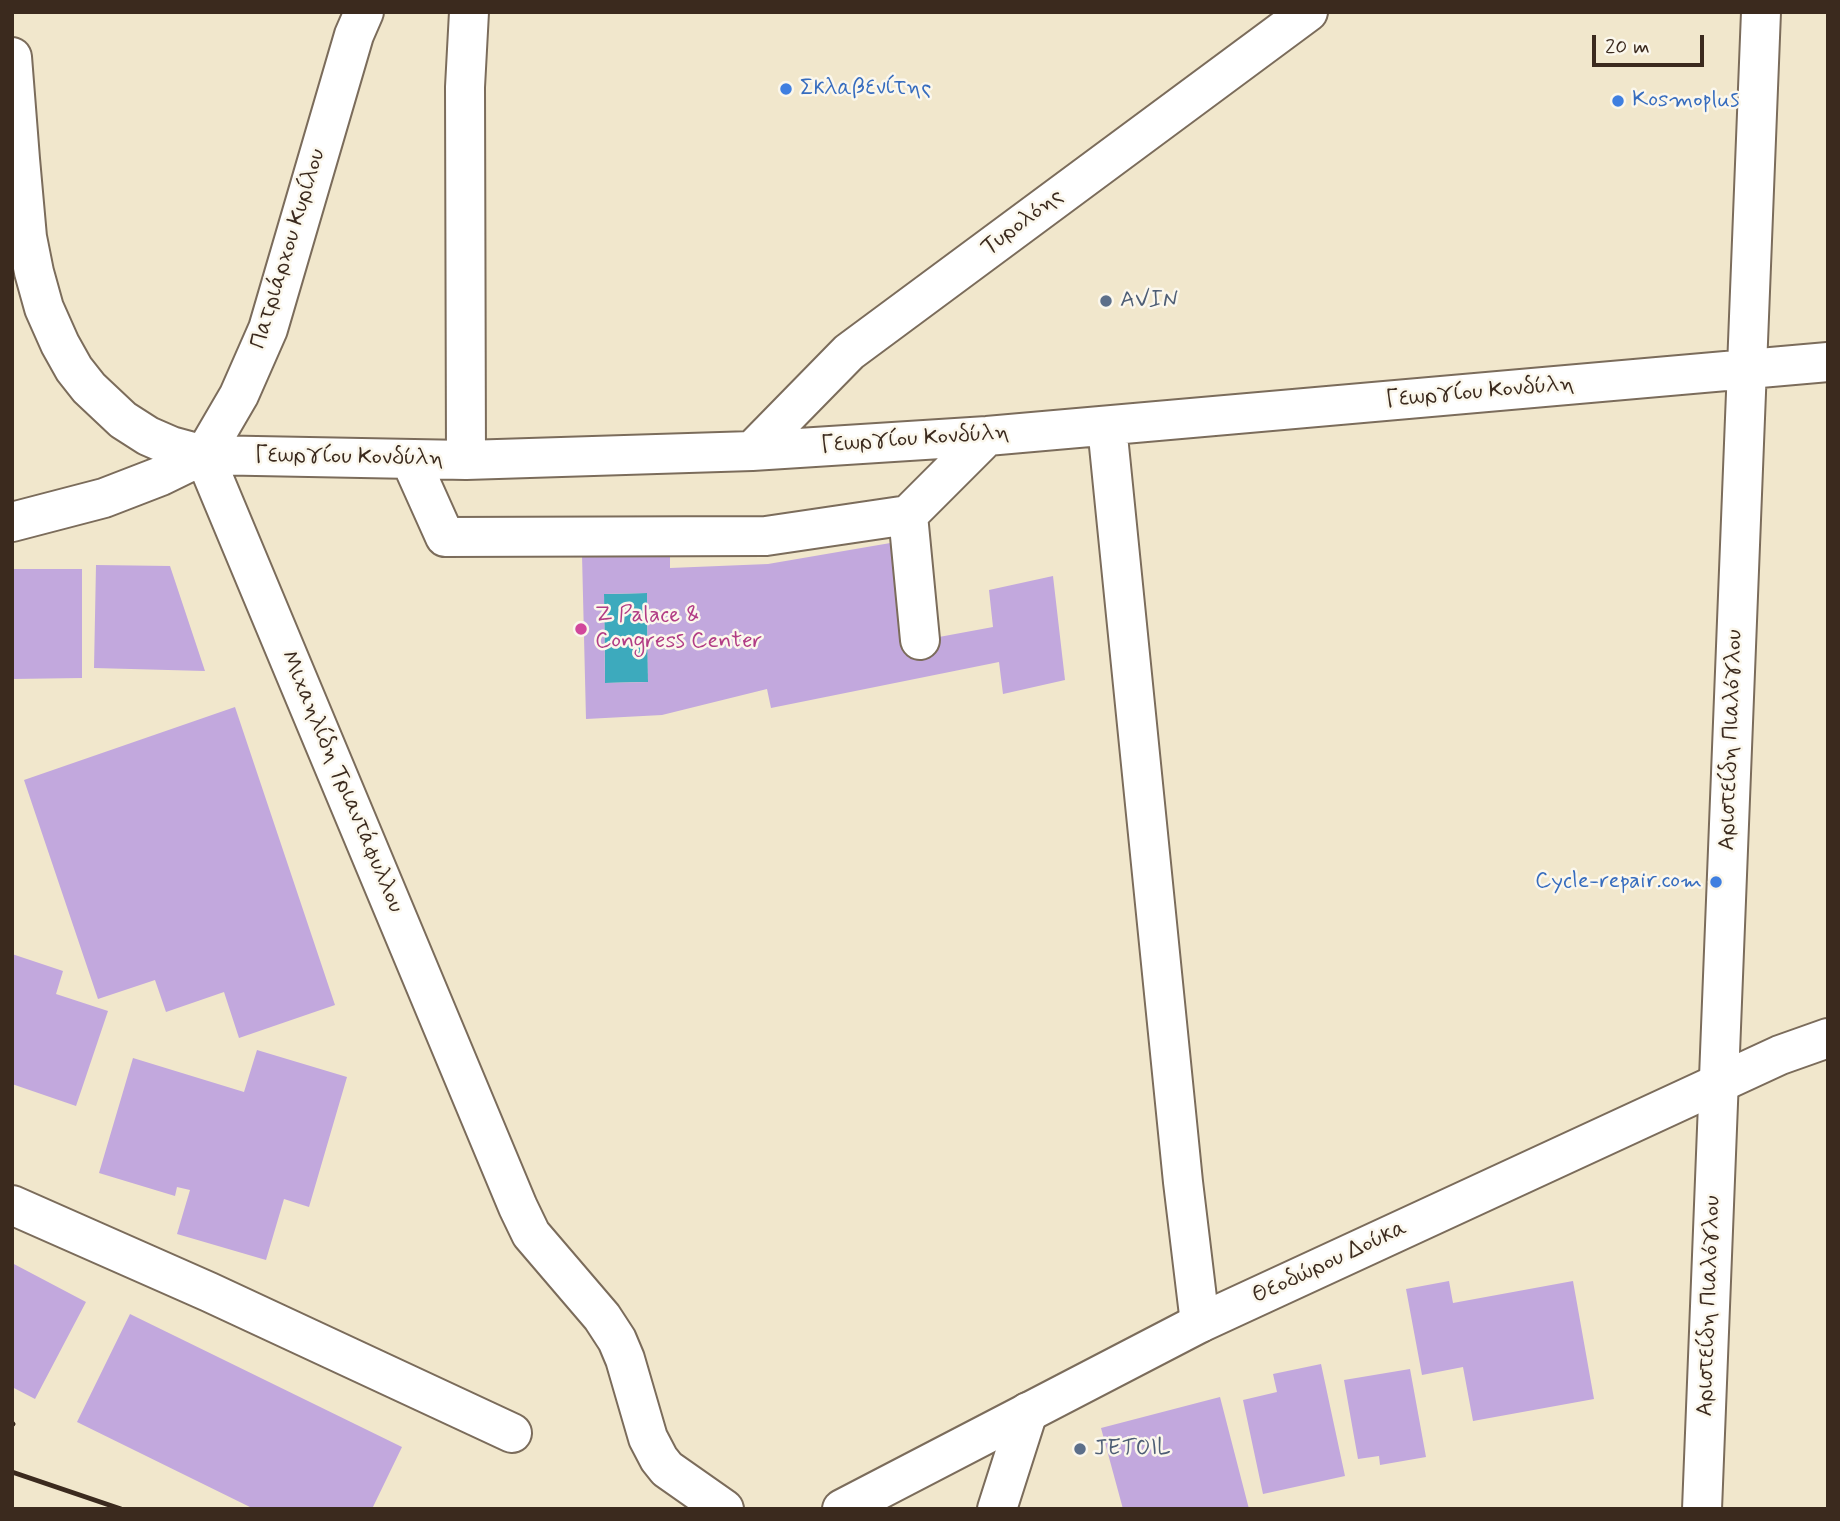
<!DOCTYPE html>
<meta charset="utf-8">
<style>
body{margin:0}
#map{position:relative;width:1840px;height:1521px;overflow:hidden;background:#f1e7cc;font-family:Mynerve,sans-serif}
canvas{display:block}
.frame{position:absolute;inset:0;border:14px solid #3b2a1e;pointer-events:none}
.scale{position:absolute;left:1592px;top:35px;width:112px;height:32px;box-sizing:border-box;border:4px solid #3b2a1e;border-top:0;padding-left:9px;font-size:21px;line-height:24px;white-space:nowrap;color:#3b2a1e;-webkit-text-stroke:5px #fbf7ec;paint-order:stroke}
</style>
<div id="map">
<canvas width="1840" height="1521"></canvas>
<div class="frame"></div>
<div class="scale">20 m</div>
</div>
<script>
const context = document.querySelector('canvas').getContext('2d');
context.lineJoin = 'round';
function paint(path, color) { context.fillStyle = color; context.fill(path, 'evenodd'); }
const poly = rows => new Path2D(rows.map(r => 'M' + r).join(''));
function stroke(path, color, width, dash) { context.strokeStyle = color; context.lineWidth = width; context.lineCap = dash ? 'butt' : 'round'; context.setLineDash(dash || []); context.stroke(path); }
function drawText(font, color, halo, rows, align = 'center') {
  context.font = font + ' Mynerve,sans-serif'; context.lineWidth = 5; context.setLineDash([]); context.textBaseline = 'middle'; context.strokeStyle = halo; context.fillStyle = color; for (const [text, x, y, turn = 0] of rows) {
    context.save(); context.translate(x, y); context.rotate((+turn || 0) * Math.PI / 180); context.textAlign = isNaN(turn) ? turn : align; if (halo) context.strokeText(text, 0, 0); context.fillText(text, 0, 0); context.restore();
  }
}
const water = poly([
 [647,593,648,682,605,683,604,594]
]);
const building = poly([
 [902,541,912,642,993,627,989,590,1053,576,1065,680,1003,694,999,662,771,708,767,689,662,715,586,719,582,555,670,555,670,568,768,564],
 [647,593,648,682,605,683,604,594],
 [96,565,170,566,205,671,94,668],
 [12,569,82,569,82,678,12,679],
 [235,707,335,1005,239,1038,224,992,166,1012,155,980,98,999,24,780],
 [12,954,63,971,56,994,108,1011,76,1106,12,1084],
 [257,1050,347,1077,309,1207,284,1199,266,1260,177,1234,190,1190,177,1187,175,1196,99,1173,133,1058,244,1092],
 [12,1263,86,1302,35,1399,12,1387],
 [1449,1281,1453,1303,1573,1281,1594,1399,1473,1421,1463,1367,1422,1375,1406,1289],
 [130,1314,402,1447,372,1509,254,1509,77,1422],
 [1321,1364,1345,1476,1263,1494,1243,1400,1277,1392,1273,1374],
 [1410,1369,1426,1457,1380,1465,1379,1456,1358,1459,1344,1380],
 [1220,1397,1249,1509,1123,1509,1101,1428]
]);
const minor = poly([
 [12,57,20,159,27,237,34,272,44,308,60,344,74,369,89,388,123,420,148,436,171,446,204,455],
 [1107,426,1183,1182,1200,1323],
 [752,451,849,352,1308,12],
 [204,455,518,1207,531,1234,602,1317,617,1340,625,1359,648,1438,659,1459,667,1469,724,1509],
 [204,455,239,395,268,329,354,35,364,12],
 [410,459,445,537,766,536,908,515,987,436],
 [466,460,465,87,469,12],
 [908,515,920,640],
 [12,522,104,498,161,476,204,455,466,460,752,451,987,436,1828,362],
 [12,1205,209,1292,512,1433],
 [997,1509,1028,1412],
 [1702,1509,1761,12]
]);
const major = poly([
 [842,1509,1200,1323,1780,1055,1828,1038]
]);
const rail = poly([
 [12,1423,13,1424],
 [12,1472,121,1509]
]);
const markers = [
 [786,89,7,"#3f7fe0"],
 [1618,101,7,"#3f7fe0"],
 [1106,301,7,"#5c6f8a"],
 [581,629,7,"#d1479c"],
 [1716,882,7,"#3f7fe0"],
 [1080,1449,7,"#5c6f8a"]
];
const shopNames = [
 ["Σκλαβενίτης",800,89],
 ["Kosmoplus",1632,101],
 ["Cycle-repair.com",1702,882,"right"]
];
const streetNames = [
 ["Τυρολόης",1023,223,-37],
 ["Πατριάρχου Κυρίλου",289,249,-73],
 ["Γεωργίου Κονδύλη",1480,393,-5],
 ["Γεωργίου Κονδύλη",915,440,-4],
 ["Γεωργίου Κονδύλη",349,458,1],
 ["Αριστείδη Πιαλόγλου",1732,740,-88],
 ["Μιχαηλίδη Τριαντάφυλλου",341,782,67],
 ["Θεοδώρου Δούκα",1330,1263,-25],
 ["Αριστείδη Πιαλόγλου",1710,1306,-88]
];
const serviceNames = [
 ["AVIN",1120,301],
 ["JETOIL",1094,1449]
];
const hotelNames = [
 ["Z Palace &",595,616],
 ["Congress Center",595,642]
];
paint(water, '#3daabd');
paint(building, '#c2a8dd');
stroke(minor, '#7b6c5b', 42);
stroke(major, '#7b6c5b', 42);
stroke(minor, '#fff', 38);
stroke(major, '#fff', 38);
stroke(rail, '#3b2a1e', 5);
for (const [x, y, r, color] of markers) { const dot = new Path2D(); dot.arc(x, y, r, 0, 2 * Math.PI); context.fillStyle = color; context.fill(dot); stroke(dot, '#fbf7ec', 2.5); }
drawText('23px', '#366cbe', '#fbf7ec', shopNames, 'left');
drawText('23px', '#3b2a1e', '#fbf7ec', streetNames);
drawText('23px', '#4e5e75', '#fbf7ec', serviceNames, 'left');
drawText('23px', '#b23c85', '#fbf7ec', hotelNames, 'left');
</script>
